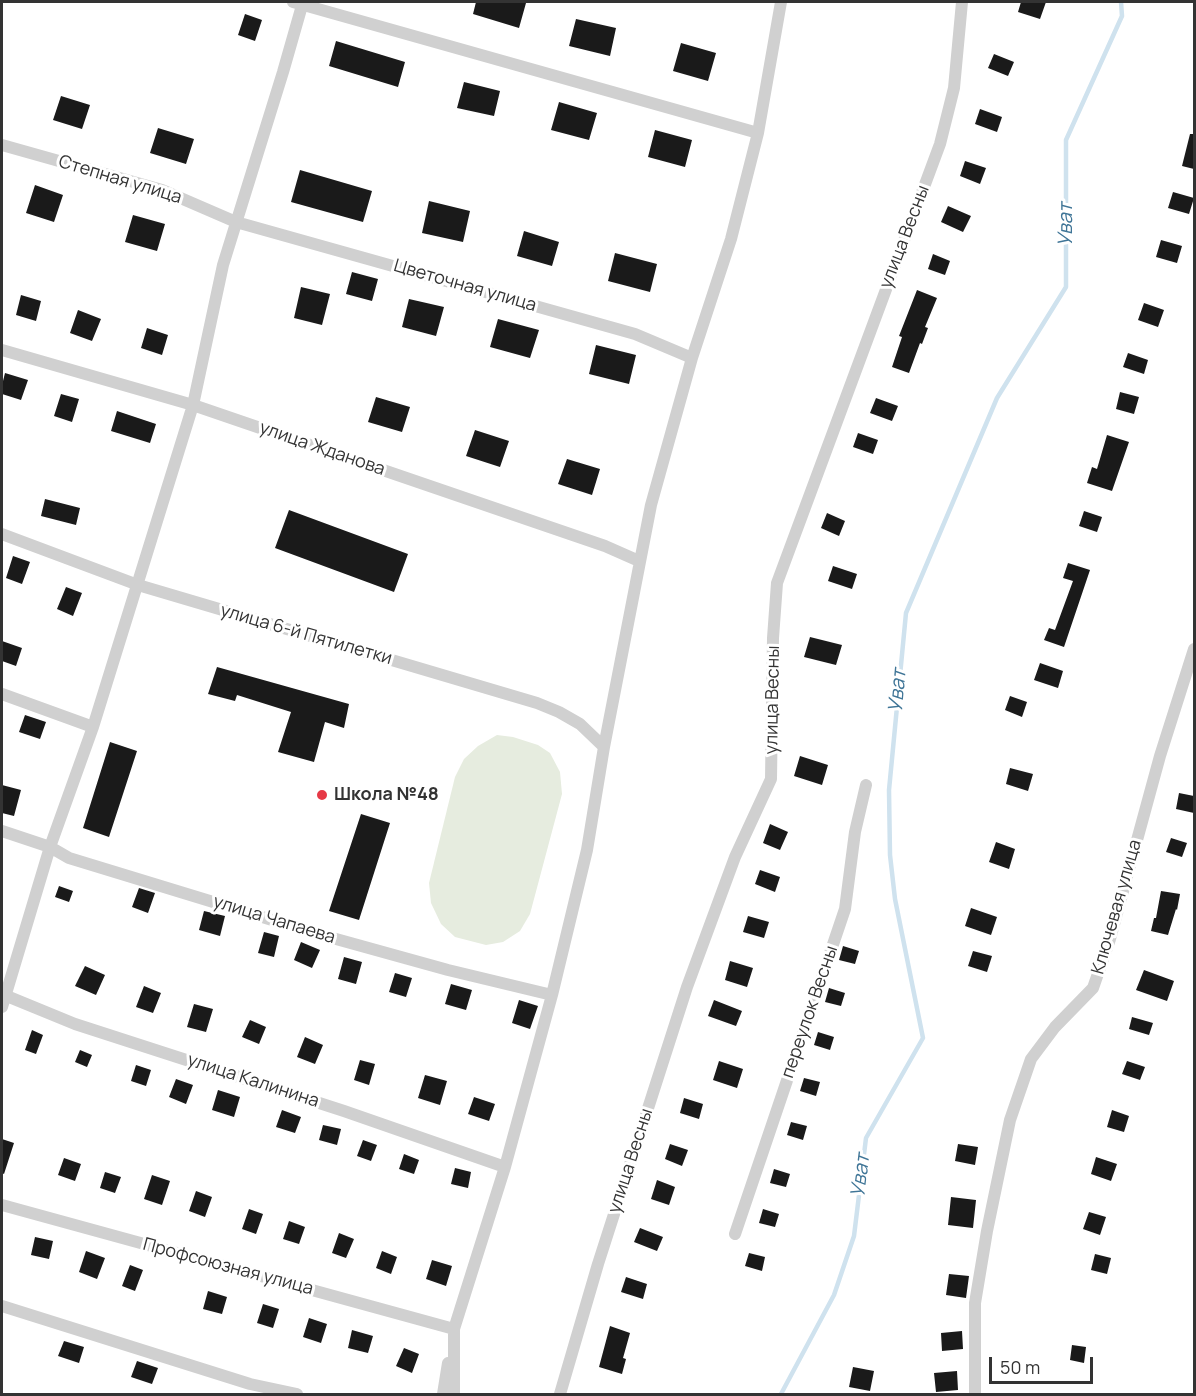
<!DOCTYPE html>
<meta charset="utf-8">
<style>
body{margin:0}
#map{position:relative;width:1196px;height:1396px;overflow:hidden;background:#fff;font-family:Manrope,sans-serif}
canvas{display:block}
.frame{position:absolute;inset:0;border:3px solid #333;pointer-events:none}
.scale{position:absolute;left:989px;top:1357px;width:104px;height:27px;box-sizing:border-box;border:3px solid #333;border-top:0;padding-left:8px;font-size:18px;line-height:21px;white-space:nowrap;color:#333;-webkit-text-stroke:4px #fff;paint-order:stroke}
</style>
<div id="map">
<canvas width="1196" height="1396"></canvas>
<div class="frame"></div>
<div class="scale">50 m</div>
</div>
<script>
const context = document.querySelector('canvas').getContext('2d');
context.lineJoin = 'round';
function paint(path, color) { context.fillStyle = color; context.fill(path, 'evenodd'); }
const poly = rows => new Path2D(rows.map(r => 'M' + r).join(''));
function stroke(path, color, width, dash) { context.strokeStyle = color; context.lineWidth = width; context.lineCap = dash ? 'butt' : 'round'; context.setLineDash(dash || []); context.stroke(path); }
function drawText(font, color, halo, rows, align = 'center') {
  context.font = font + ' Manrope,sans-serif'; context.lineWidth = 6; context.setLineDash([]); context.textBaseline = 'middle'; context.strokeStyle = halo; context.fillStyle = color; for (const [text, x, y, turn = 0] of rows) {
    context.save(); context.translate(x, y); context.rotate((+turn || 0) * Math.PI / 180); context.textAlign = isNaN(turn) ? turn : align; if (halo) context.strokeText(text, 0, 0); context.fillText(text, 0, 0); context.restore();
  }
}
const green = poly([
 [497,735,513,737,538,745,550,753,560,772,562,794,530,914,520,931,503,942,486,945,455,937,441,924,431,903,429,883,455,777,464,759,478,746]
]);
const stream = poly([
 [781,1394,834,1295,854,1236,866,1138,923,1038,895,899,890,855,889,790,906,613,997,398,1066,287,1066,140,1122,16,1121,2]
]);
const building = poly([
 [476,2,520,2,526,3,519,28,473,14],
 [1021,2,1046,2,1040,19,1018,12],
 [245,14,262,20,255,41,238,35],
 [576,19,616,28,610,56,569,46],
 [336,41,405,62,398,87,329,66],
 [681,43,716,53,708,81,673,71],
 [994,54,1014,62,1008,76,988,68],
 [464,82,500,91,494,116,457,108],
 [61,96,90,105,82,129,53,120],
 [559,102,597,113,589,140,551,130],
 [980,109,1002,117,997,132,975,124],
 [158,128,194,139,186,164,150,153],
 [655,130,692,140,685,167,648,157],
 [1190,134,1194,134,1194,169,1182,166],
 [965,161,986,168,980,184,960,176],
 [300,170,372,191,363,222,291,202],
 [35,185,63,195,54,222,26,213],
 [1173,192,1194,198,1189,214,1168,208],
 [429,201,470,211,463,242,422,233],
 [948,206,971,216,963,232,941,222],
 [133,215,165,224,157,251,125,242],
 [524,231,559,242,552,266,517,256],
 [1161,240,1182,246,1177,263,1156,257],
 [615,253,657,264,650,292,608,281],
 [933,254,950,261,945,275,928,269],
 [352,272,378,279,372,301,346,294],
 [301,287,330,294,322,325,294,318],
 [917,290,937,298,925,327,928,328,922,344,920,343,909,373,892,367,902,337,899,336],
 [21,295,41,301,36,321,16,315],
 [409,299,444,307,436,336,402,327],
 [1144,303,1164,310,1158,327,1138,320],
 [78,310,101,319,92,341,70,333],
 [498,319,539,330,530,358,490,347],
 [147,328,168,335,162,355,141,348],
 [596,345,636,355,629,384,589,374],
 [1128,353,1148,360,1144,374,1123,367],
 [5,373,28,380,21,400,2,394,2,385],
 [1120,392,1139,397,1134,414,1116,409],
 [61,394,79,399,72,422,54,416],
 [376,397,410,407,402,432,368,422],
 [876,398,898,406,892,421,870,413],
 [117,411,156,424,150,443,111,431],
 [475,430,509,441,500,467,466,456],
 [858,433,878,440,873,454,853,447],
 [1107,435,1129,442,1112,491,1087,483,1092,467,1097,469],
 [567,459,600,469,592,495,558,484],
 [45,499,80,508,76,525,41,516],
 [289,510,408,554,394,592,275,548],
 [1084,511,1102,517,1097,532,1079,526],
 [827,513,845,521,839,536,821,528],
 [13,556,30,562,22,584,6,578],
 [1068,563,1090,570,1064,647,1044,640,1049,628,1055,630,1073,581,1063,578],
 [833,566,857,574,852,589,828,581],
 [66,587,82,593,73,616,57,609],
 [810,637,842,645,836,665,804,657],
 [2,641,22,648,16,666,2,661],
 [1040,663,1063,671,1058,688,1034,680],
 [217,667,349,704,344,728,325,722,314,762,278,752,291,712,237,695,235,701,208,694],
 [1010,696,1027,702,1022,717,1005,710],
 [25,715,46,722,40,739,19,732],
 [110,742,137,751,109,837,83,828],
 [800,756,828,765,822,785,794,776],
 [1010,768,1033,774,1028,791,1006,784],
 [2,785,21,790,14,816,2,813],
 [1179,793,1194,796,1194,813,1176,809],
 [361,814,390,823,359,920,329,911],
 [770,824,788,832,780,850,763,843],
 [1171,838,1187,843,1182,857,1166,852],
 [996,842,1015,849,1009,869,989,862],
 [760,870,780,877,775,892,755,884],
 [59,886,73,891,69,902,55,897],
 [139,888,155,893,148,913,132,907],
 [1161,891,1180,894,1177,910,1176,909,1168,935,1151,931,1154,918,1156,918],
 [971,908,997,917,991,935,965,926],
 [204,911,225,916,220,936,199,930],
 [748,916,769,922,764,938,743,932],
 [264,932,279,936,274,957,258,953],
 [301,942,320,950,312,968,294,960],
 [843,946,859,951,855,964,839,960],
 [973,951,992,956,987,972,968,966],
 [344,957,362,962,356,984,338,979],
 [730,961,753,968,747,987,725,980],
 [85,966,105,975,96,995,75,986],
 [1144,970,1174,981,1167,1001,1136,990],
 [395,973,412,978,406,997,389,992],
 [451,984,472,990,466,1010,445,1004],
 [144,986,161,993,153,1013,136,1007],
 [829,988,845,993,841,1006,825,1002],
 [519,1000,538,1006,530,1029,512,1023],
 [714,1000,742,1011,736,1026,708,1016],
 [194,1004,213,1009,206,1032,187,1027],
 [1132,1017,1153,1023,1149,1035,1129,1029],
 [250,1020,266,1027,259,1044,242,1037],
 [32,1030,43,1035,36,1054,25,1050],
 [818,1032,834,1037,830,1050,814,1045],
 [305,1037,323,1045,315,1064,297,1057],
 [80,1050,92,1055,87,1067,75,1062],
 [360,1060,375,1064,369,1085,354,1080],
 [719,1061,743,1069,737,1088,713,1080],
 [1127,1061,1145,1067,1140,1080,1122,1074],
 [136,1065,151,1070,146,1086,131,1081],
 [425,1075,447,1081,440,1105,418,1098],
 [804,1078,820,1082,816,1096,800,1091],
 [176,1079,193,1085,186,1104,169,1097],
 [218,1090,240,1097,234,1117,212,1110],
 [474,1097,495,1104,489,1121,468,1114],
 [684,1098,703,1104,699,1119,680,1113],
 [282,1110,301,1117,295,1133,276,1127],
 [1112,1110,1129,1116,1124,1132,1107,1127],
 [791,1122,807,1126,803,1140,787,1135],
 [323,1125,341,1129,337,1145,319,1140],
 [2,1139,14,1143,4,1174,2,1173],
 [363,1140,377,1145,371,1161,357,1156],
 [670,1144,688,1150,682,1166,665,1159],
 [958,1144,978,1147,975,1165,955,1161],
 [404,1154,419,1160,414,1174,399,1169],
 [1096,1157,1117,1164,1111,1181,1091,1174],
 [64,1158,81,1164,75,1181,58,1175],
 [455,1168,471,1172,468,1188,451,1184],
 [774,1169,790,1174,786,1187,770,1183],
 [105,1172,121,1177,115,1193,100,1188],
 [152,1175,170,1181,162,1205,144,1199],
 [657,1180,675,1187,669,1205,651,1199],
 [196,1191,212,1197,205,1217,189,1211],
 [951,1197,976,1200,973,1228,948,1225],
 [249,1209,263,1214,256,1234,242,1229],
 [763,1209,779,1214,775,1227,759,1223],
 [1089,1212,1106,1217,1100,1235,1083,1229],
 [289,1221,305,1227,299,1244,283,1239],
 [640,1228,663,1237,657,1251,634,1242],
 [339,1233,354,1239,346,1258,332,1253],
 [35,1237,53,1241,49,1259,31,1255],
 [86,1251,105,1258,97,1279,79,1272],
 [382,1251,397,1257,391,1274,376,1268],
 [749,1253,765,1257,762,1271,745,1266],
 [1095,1254,1111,1258,1107,1274,1091,1270],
 [432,1260,452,1266,446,1286,426,1279],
 [130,1265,143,1270,135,1291,122,1286],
 [949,1274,969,1276,966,1298,946,1295],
 [626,1277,647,1284,643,1299,621,1292],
 [208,1291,227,1297,222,1314,203,1309],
 [263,1304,279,1309,273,1328,257,1323],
 [309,1318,327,1324,321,1343,303,1337],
 [610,1326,630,1333,623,1358,626,1359,622,1374,599,1367],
 [352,1330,373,1336,368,1353,348,1348],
 [962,1331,963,1349,942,1351,941,1333],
 [64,1341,84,1347,79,1363,58,1356],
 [1072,1345,1086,1347,1084,1363,1070,1360],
 [404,1348,419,1354,412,1373,396,1366],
 [137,1361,158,1368,152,1384,131,1377],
 [853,1367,874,1371,870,1391,849,1387],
 [957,1371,958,1390,936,1392,934,1373]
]);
const street = poly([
 [293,2,758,133],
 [2,145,162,190,236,222,635,334,692,358],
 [2,350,193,405,605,546,639,561],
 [2,534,138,585,537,703,559,712,580,724,604,747],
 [2,694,93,727],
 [2,831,50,847,69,858,318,934,448,970,552,995],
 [2,994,75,1024,344,1111,505,1167],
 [2,1007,50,847,93,727,193,405,223,265,283,72,303,2],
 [2,1205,454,1329],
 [735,1234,845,909,855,832,866,785],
 [2,1306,250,1384,297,1394],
 [443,1394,448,1363],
 [454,1394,454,1329,505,1167,552,995,587,850,604,747,651,505,692,358,731,239,758,133,781,2],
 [560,1394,598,1264,687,987,735,857,771,779,773,638,777,583,940,144,954,88,962,2],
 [975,1394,975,1303,987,1231,1010,1120,1031,1059,1055,1027,1093,988,1110,939,1160,756,1194,649]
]);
const markers = [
 [322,795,6,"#e63946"]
];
const streetNames = [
 ["Степная улица",120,180,17],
 ["улица Весны",905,237,-69],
 ["Цветочная улица",465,286,16],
 ["улица Жданова",322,449,19],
 ["улица 6-й Пятилетки",306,635,16],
 ["улица Весны",773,700,-89],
 ["Ключевая улица",1117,907,-74],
 ["улица Чапаева",274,920,17],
 ["переулок Весны",810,1012,-71],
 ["улица Калинина",253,1081,18],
 ["улица Весны",631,1161,-72],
 ["Профсоюзная улица",228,1267,15]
];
const poiNames = [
 ["Школа №48",334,795]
];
const waterNames = [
 ["Уват",1066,225,-90],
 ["Уват",898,691,-85],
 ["Уват",861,1176,-83]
];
paint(green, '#e6ecdf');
stroke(stream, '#cfe2ee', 4.5);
paint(building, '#1a1a1a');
stroke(street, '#d0d0d0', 12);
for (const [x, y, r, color] of markers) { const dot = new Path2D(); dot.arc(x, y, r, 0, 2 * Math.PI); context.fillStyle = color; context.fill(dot); stroke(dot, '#fff', 2); }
drawText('18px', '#333', '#fff', streetNames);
drawText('bold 18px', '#333', '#fff', poiNames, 'left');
drawText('italic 20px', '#3f7597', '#fff', waterNames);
</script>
